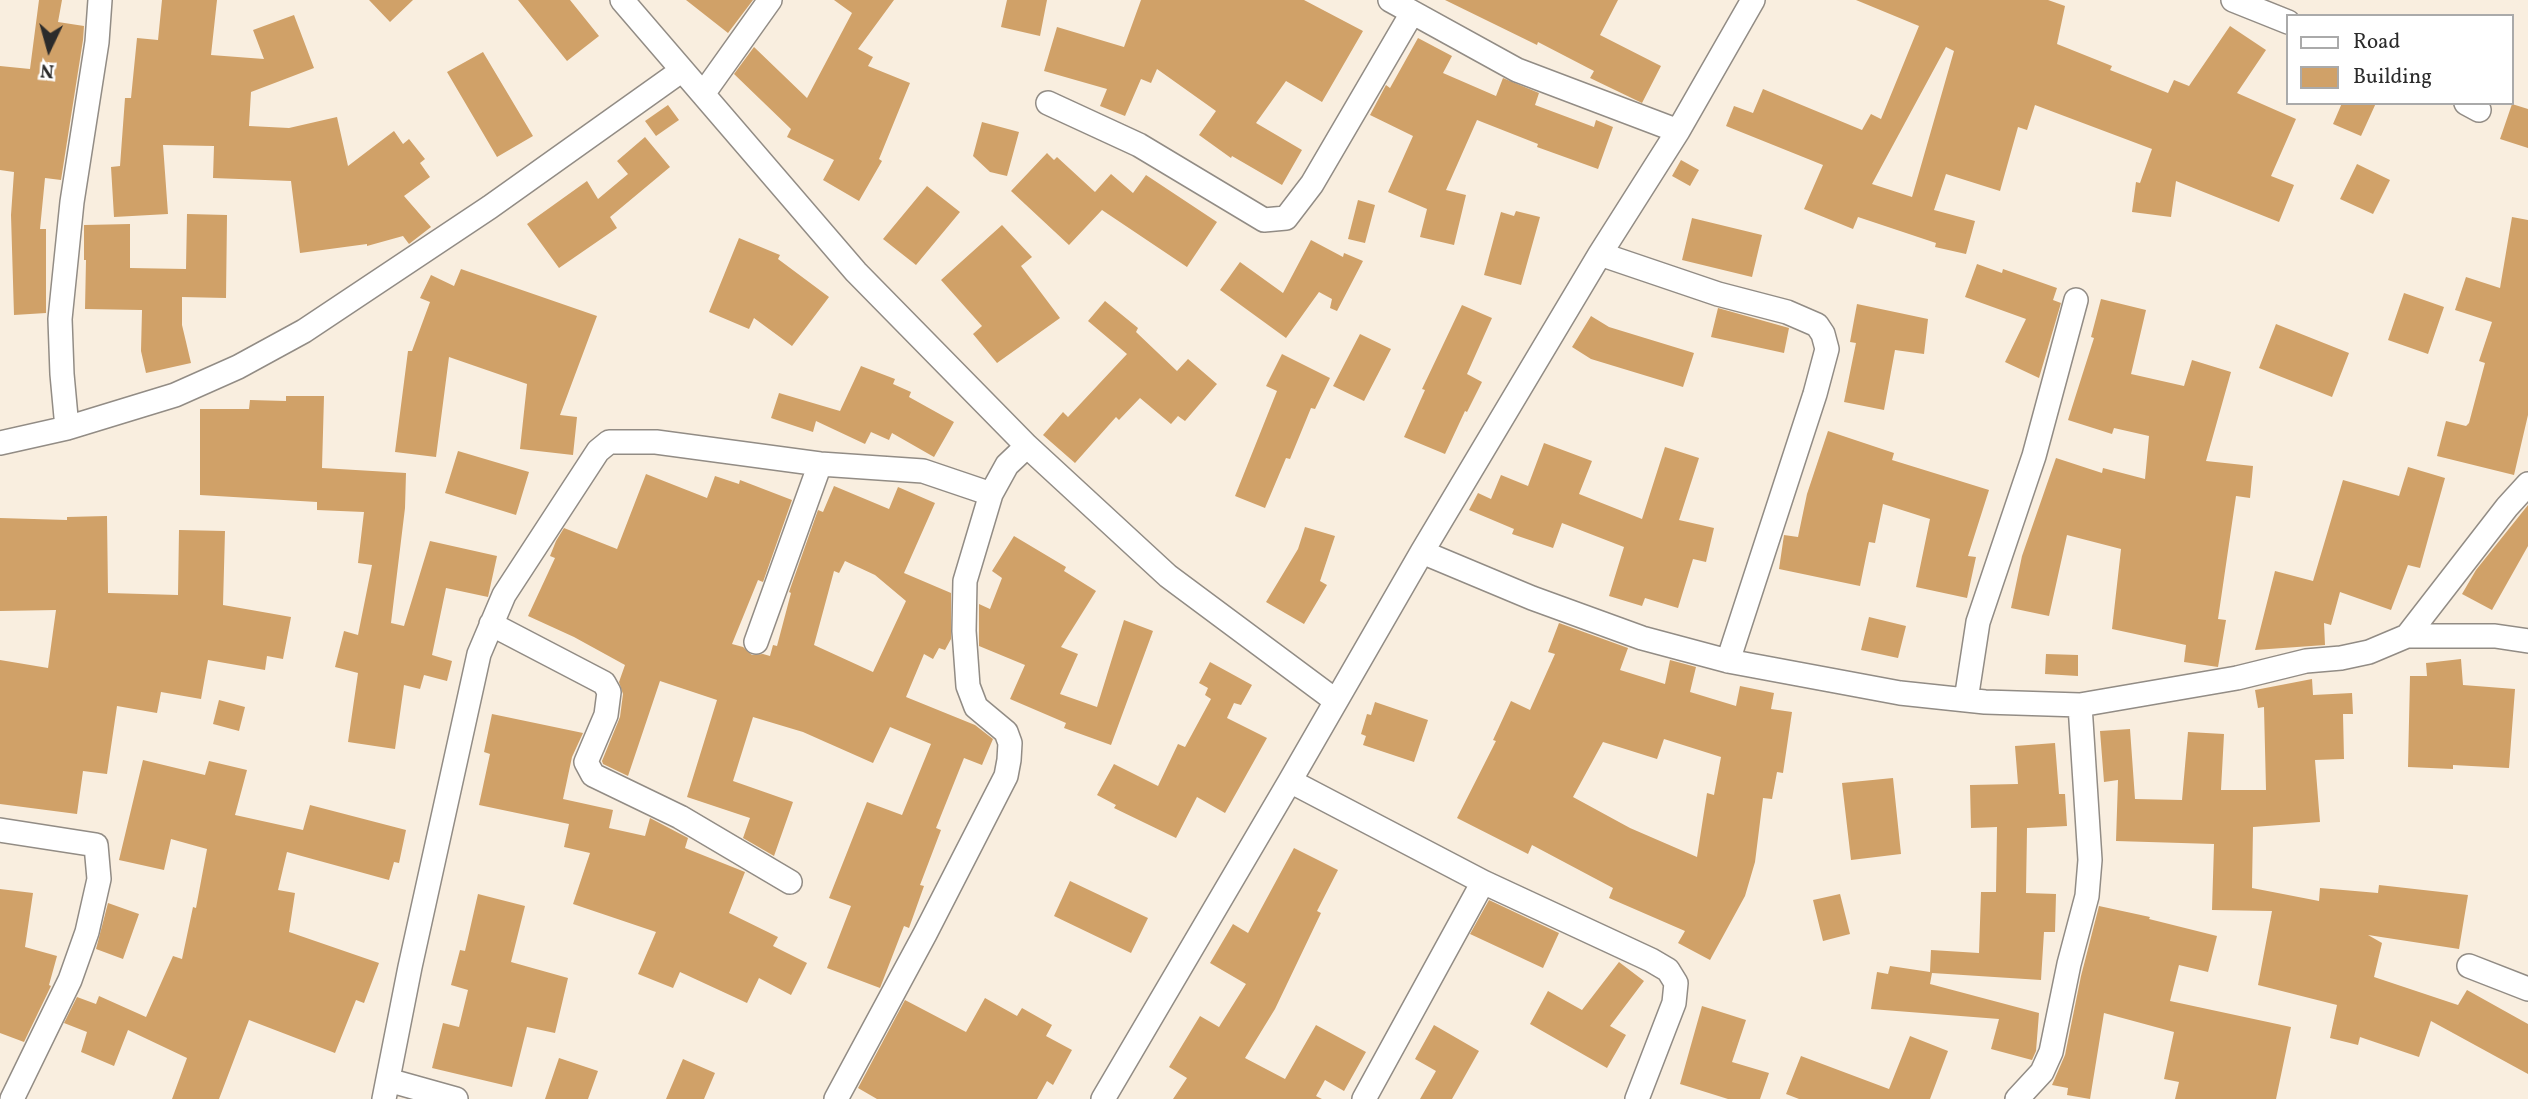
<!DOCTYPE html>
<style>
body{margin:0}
#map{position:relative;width:2528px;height:1099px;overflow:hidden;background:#f9eedf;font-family:Vollkorn,serif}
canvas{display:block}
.legend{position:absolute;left:2286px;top:14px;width:228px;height:91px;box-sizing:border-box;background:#fff;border:2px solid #aaa;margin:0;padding:9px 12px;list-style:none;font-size:21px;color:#2b2b2b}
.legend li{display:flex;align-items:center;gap:14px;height:35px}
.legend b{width:35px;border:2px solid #aaa}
.north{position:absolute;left:14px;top:14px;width:70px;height:70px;-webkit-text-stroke:5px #fff;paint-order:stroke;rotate:185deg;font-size:19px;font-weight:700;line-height:28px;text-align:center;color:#2b2b2b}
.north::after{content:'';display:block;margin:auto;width:24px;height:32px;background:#2b2b2b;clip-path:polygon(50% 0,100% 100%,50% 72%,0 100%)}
</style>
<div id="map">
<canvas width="2528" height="1099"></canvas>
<ul class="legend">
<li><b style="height:9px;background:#fff"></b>Road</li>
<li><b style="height:19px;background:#d0a168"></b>Building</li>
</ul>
<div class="north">N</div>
</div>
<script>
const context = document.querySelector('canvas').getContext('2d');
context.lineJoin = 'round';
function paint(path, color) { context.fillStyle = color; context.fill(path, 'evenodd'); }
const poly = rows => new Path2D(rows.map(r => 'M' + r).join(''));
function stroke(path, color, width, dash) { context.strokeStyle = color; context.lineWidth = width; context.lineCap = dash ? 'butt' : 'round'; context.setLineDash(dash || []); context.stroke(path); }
const building = poly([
 [39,0,62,0,58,22,84,26,83,40,61,180,45,178,40,229,46,229,46,313,14,315,11,215,14,172,0,170,0,66,30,69],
 [162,0,217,0,211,55,264,59,253,30,294,15,314,68,251,92,249,126,289,128,337,117,348,166,394,131,403,144,409,139,425,159,420,163,430,177,404,196,431,227,409,244,403,236,367,246,367,244,300,253,291,181,213,178,214,146,163,145,168,214,114,217,111,167,120,166,125,98,131,98,137,38,158,40],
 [369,0,413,0,390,22],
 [518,0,570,0,599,36,567,61],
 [686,0,753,0,728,33],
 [834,0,894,0,858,49,873,57,868,66,910,83,879,159,882,161,859,201,823,180,834,160,787,137,791,129,734,74,754,47,807,98,852,13],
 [1007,0,1047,0,1040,36,1001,27],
 [1141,0,1304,0,1363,31,1322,102,1286,81,1256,123,1302,150,1282,185,1232,156,1231,158,1199,135,1216,111,1157,69,1151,83,1141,79,1125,116,1100,106,1107,89,1044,71,1057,27,1124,47],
 [1445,0,1618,0,1600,35,1661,66,1642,103,1590,78,1594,71,1538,42,1537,45],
 [1856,0,2048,0,2065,6,2057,44,2112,66,2110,70,2168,93,2174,80,2189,86,2230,26,2266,50,2237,93,2296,119,2271,176,2294,185,2279,222,2176,181,2171,217,2132,212,2136,182,2140,183,2152,149,2035,105,2027,130,2018,127,2000,191,1946,174,1934,210,1975,221,1966,254,1935,247,1936,243,1858,217,1853,229,1804,209,1823,165,1726,126,1734,106,1753,113,1763,89,1862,130,1871,114,1881,119,1919,26],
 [1946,47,1954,51,1912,197,1872,184],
 [1418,38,1452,56,1443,73,1496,96,1503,78,1539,93,1535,105,1594,127,1596,120,1613,127,1598,169,1537,147,1538,144,1477,120,1446,190,1466,195,1454,245,1420,237,1427,209,1388,192,1413,136,1370,115,1386,85,1390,88],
 [483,52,533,136,497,157,447,72],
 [2342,103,2376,103,2361,136,2333,124],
 [2512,104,2528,109,2528,148,2500,139],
 [668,105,679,120,656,136,645,121],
 [982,122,1019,132,1007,176,990,172,973,156],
 [645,137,670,167,610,217,617,228,559,268,527,224,587,181,598,199,628,174,617,161],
 [1047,153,1054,160,1057,157,1095,192,1111,174,1133,193,1146,175,1217,222,1187,267,1102,210,1069,245,1011,191],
 [1681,160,1699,170,1690,186,1672,176],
 [2357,164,2390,180,2373,214,2340,199],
 [927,186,960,212,916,265,883,239],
 [1358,200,1375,205,1365,243,1348,239],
 [1516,211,1540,217,1521,285,1484,275,1501,212,1514,216],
 [187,214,227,215,226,298,182,297,182,325,191,363,146,373,141,351,142,310,85,309,86,260,84,260,84,225,130,224,130,268,186,269],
 [2512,217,2528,220,2528,415,2514,475,2437,456,2446,421,2466,426,2469,423,2485,363,2479,361,2492,322,2455,310,2466,277,2500,288],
 [1692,218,1762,235,1752,277,1682,260],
 [1002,225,1032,257,1021,266,1060,318,997,363,973,334,982,326,941,280],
 [739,238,780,255,778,259,829,297,792,346,754,318,749,329,709,312],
 [1311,240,1343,257,1344,253,1363,261,1337,311,1330,308,1332,299,1319,292,1286,338,1220,290,1240,262,1283,293],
 [1977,264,2002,273,2003,269,2057,288,2053,300,2061,303,2039,378,2005,362,2026,319,1965,297],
 [461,269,597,316,560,415,577,417,573,455,520,449,527,384,449,357,436,457,395,452,408,351,412,351,430,302,420,298,431,275,454,286],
 [2404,293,2444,307,2428,354,2388,340],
 [2101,299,2146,310,2131,374,2184,386,2192,360,2231,372,2206,461,2253,466,2250,498,2236,496,2218,619,2226,620,2218,667,2184,662,2186,645,2112,629,2121,549,2067,535,2049,616,2011,608,2022,556,2056,458,2102,473,2103,468,2145,479,2149,436,2114,428,2112,434,2068,420,2094,338,2091,337],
 [1105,301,1138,328,1136,332,1177,371,1188,359,1217,384,1185,421,1178,416,1171,424,1140,398,1119,420,1116,417,1075,463,1043,435,1063,412,1068,417,1127,354,1088,321],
 [1857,304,1928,319,1924,354,1895,350,1884,410,1844,402,1856,343,1850,342],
 [1462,305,1492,318,1467,374,1482,382,1467,412,1465,411,1445,454,1404,437,1425,390,1422,389],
 [1718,308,1789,328,1784,353,1711,337],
 [1591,316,1609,327,1694,353,1683,387,1591,359,1572,347],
 [2276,324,2349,353,2332,397,2259,368],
 [1360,334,1391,349,1364,401,1333,386],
 [1282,354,1330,378,1315,409,1311,408,1290,459,1286,458,1265,508,1235,496,1277,391,1266,386],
 [861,366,895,379,893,384,911,392,909,397,954,422,934,457,892,433,889,440,871,432,865,444,816,421,813,432,771,418,779,393,840,411],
 [286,396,324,396,322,468,406,473,405,508,391,623,404,626,430,541,497,556,488,597,446,588,432,655,452,661,447,681,424,675,420,689,404,685,395,749,348,742,358,673,335,667,344,631,358,635,372,565,358,563,364,512,317,510,317,502,200,495,200,409,249,409,250,400,286,401],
 [1828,431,1894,453,1892,460,1989,490,1968,556,1976,557,1967,598,1916,587,1930,519,1883,504,1875,543,1869,542,1860,586,1779,569,1784,535,1798,537,1807,494],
 [1544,443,1592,461,1579,494,1642,519,1665,447,1699,458,1679,520,1714,528,1706,562,1693,559,1678,608,1645,598,1642,606,1609,596,1624,547,1562,523,1553,548,1512,534,1514,529,1469,510,1478,493,1491,499,1501,475,1528,486],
 [458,451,529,472,516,515,445,493],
 [2408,467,2445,478,2420,568,2408,565,2391,610,2340,592,2331,625,2324,623,2325,645,2255,650,2275,571,2313,581,2343,480,2399,496],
 [646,474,707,498,715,476,739,484,740,480,792,500,763,582,758,580,732,644,743,647,752,655,763,654,770,656,773,645,777,646,791,593,789,592,818,510,823,512,834,486,889,509,898,487,935,503,904,573,951,593,951,639,945,650,939,648,933,659,924,654,906,697,975,725,993,739,982,765,964,758,936,828,941,830,920,885,924,886,909,928,904,926,880,988,827,968,851,906,829,898,867,802,902,815,931,744,890,727,873,763,803,732,753,717,733,781,793,802,774,856,743,838,750,818,687,797,717,700,660,681,628,776,603,764,602,761,620,717,623,694,619,682,625,665,574,637,528,616,555,558,550,556,556,541,564,528,617,549],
 [845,561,875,575,906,601,873,672,814,645,834,571,839,573],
 [2528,505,2528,546,2492,610,2462,594,2476,570],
 [107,516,108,593,178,595,179,530,225,531,223,605,291,617,283,659,267,656,265,670,208,660,201,699,161,692,157,713,117,706,107,774,83,771,77,814,0,804,0,660,48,668,56,610,0,611,0,518,67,520,67,517],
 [1305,527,1335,536,1320,581,1327,585,1304,624,1266,602,1298,549],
 [1014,536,1066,567,1064,571,1096,591,1061,647,1078,654,1060,694,1097,707,1124,620,1153,631,1111,745,1064,728,1066,723,1010,699,1025,665,979,646,979,604,990,609,1002,578,992,571],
 [1869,617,1906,626,1898,658,1861,650],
 [1559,623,1628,648,1620,670,1665,684,1670,660,1696,667,1690,692,1736,706,1740,686,1774,693,1771,709,1792,712,1783,773,1777,772,1772,799,1763,798,1755,862,1745,896,1710,960,1678,943,1685,931,1609,898,1613,888,1532,845,1528,854,1457,818,1496,741,1493,740,1511,701,1530,710,1555,654,1548,652],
 [1664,739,1721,757,1714,795,1707,793,1697,857,1630,828,1573,797,1603,742,1657,759],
 [2046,654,2078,655,2078,676,2045,674],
 [2461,659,2463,685,2515,689,2509,768,2453,765,2453,769,2408,767,2410,676,2427,676,2426,663],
 [1210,662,1252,685,1241,705,1234,703,1227,718,1267,738,1225,813,1197,797,1176,838,1114,808,1116,805,1097,795,1114,764,1158,786,1178,744,1185,747,1211,699,1205,695,1208,688,1199,683],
 [2312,679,2313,695,2352,693,2353,714,2343,714,2344,759,2315,760,2320,822,2253,827,2252,888,2319,901,2320,888,2378,893,2379,885,2468,895,2459,949,2368,935,2382,943,2374,977,2458,1005,2467,990,2528,1024,2528,1074,2431,1021,2419,1057,2360,1037,2358,1045,2330,1038,2337,1005,2258,985,2272,911,2212,910,2214,844,2116,841,2118,780,2104,782,2100,731,2130,729,2135,799,2182,800,2188,732,2224,734,2221,790,2266,790,2264,707,2258,708,2255,690],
 [219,700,245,707,239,731,213,724],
 [1375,702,1428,720,1414,762,1363,745,1366,736,1361,734,1367,714,1371,715],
 [492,714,583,733,572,757,563,799,613,810,609,828,645,836,650,818,688,838,685,848,745,872,729,913,778,937,773,946,807,963,791,995,759,978,747,1003,680,972,673,988,638,974,656,932,573,904,590,853,564,847,569,824,479,805,490,754,484,752],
 [2055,743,2059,794,2065,794,2067,826,2027,828,2026,893,2056,894,2055,932,2044,932,2041,980,1932,973,1930,984,2039,1013,2036,1051,2032,1060,1991,1049,1999,1019,1871,1009,1877,972,1888,974,1890,966,1930,972,1931,950,1979,953,1981,892,1996,892,1997,827,1971,828,1970,785,2018,784,2015,746],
 [143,760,205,775,209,761,247,770,235,815,303,830,310,805,406,830,399,863,394,862,389,880,287,852,278,890,295,893,289,932,379,963,364,1003,356,1000,335,1053,249,1020,219,1099,172,1099,187,1058,128,1030,114,1066,81,1052,87,1032,64,1023,77,997,96,1004,99,996,146,1017,173,956,182,959,193,907,196,908,207,849,171,839,164,870,119,860],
 [1893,778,1901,854,1851,860,1842,783],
 [1294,848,1338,870,1317,911,1321,913,1275,1009,1245,1058,1285,1079,1316,1025,1366,1052,1344,1091,1325,1080,1316,1096,1322,1099,1173,1099,1187,1078,1169,1067,1200,1016,1219,1027,1246,984,1210,963,1233,924,1248,933],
 [1070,881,1148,918,1131,953,1054,916],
 [0,889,33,893,25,947,57,956,49,985,51,986,24,1042,0,1033],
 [478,894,525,906,511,962,568,978,555,1033,527,1027,512,1087,432,1068,443,1023,459,1027,468,990,451,985,460,950,465,951],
 [1840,894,1850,934,1823,941,1813,900],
 [1489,900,1559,933,1543,968,1470,934],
 [108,903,139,914,123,959,96,949],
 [2099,906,2150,917,2149,919,2217,936,2208,972,2179,965,2170,1001,2291,1027,2276,1099,2175,1099,2179,1082,2164,1079,2174,1032,2104,1013,2090,1099,2067,1095,2068,1088,2052,1085,2065,1055,2081,976],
 [1619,962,1644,981,1610,1026,1626,1035,1607,1068,1530,1024,1548,991,1582,1010],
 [985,998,1017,1016,1022,1008,1052,1025,1046,1036,1072,1050,1053,1085,1047,1081,1037,1099,877,1099,858,1088,905,1000,966,1032],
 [1702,1006,1746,1020,1732,1062,1769,1073,1760,1099,1728,1099,1680,1084],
 [1434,1025,1479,1051,1452,1099,1420,1099,1436,1071,1415,1059],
 [1910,1036,1948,1051,1930,1099,1799,1099,1786,1094,1801,1056,1889,1089],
 [559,1058,598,1071,588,1099,545,1099],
 [683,1059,715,1073,704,1099,666,1099]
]);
const street = poly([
 [622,0,856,272,1027,446,1168,576,1336,701],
 [1390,0,1517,70,1678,131],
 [2233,0,2288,22],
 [703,94,770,0],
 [1048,103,1139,145,1264,220,1286,218,1312,184,1412,13],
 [2466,103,2479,110],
 [1600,254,1718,294,1787,312,1817,325,1823,334,1827,349,1815,394,1728,661],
 [67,428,62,374,60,319,72,202,97,42,100,0],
 [0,443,67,428,175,395,238,367,304,331,490,207,681,71],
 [1422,552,1532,598,1642,638,1728,661,1900,693,1985,702,2080,705,2237,678,2306,661,2341,658,2369,652,2407,636,2495,636,2528,641],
 [491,624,604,683,609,692,606,715,586,762,593,775,680,817,790,882],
 [2407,636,2507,507,2528,484],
 [756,642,820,464],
 [1966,700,1978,622,2034,456,2076,300],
 [1290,781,1483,882,1651,960,1668,970,1676,983,1674,1003,1637,1099],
 [0,830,96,845,99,879,87,932,70,980,12,1099],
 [2469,966,2528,989],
 [388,1080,456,1099],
 [384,1099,410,967,479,654,504,595,598,451,609,442,656,442,820,464,923,471,991,494,1007,465,1027,446],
 [836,1099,925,934,1006,776,1009,760,1010,743,1006,732,976,707,968,686,964,631,965,581,991,494],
 [1103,1099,1290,781,1422,552,1600,254,1678,131,1753,0],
 [1364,1099,1483,882],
 [2017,1099,2042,1072,2051,1052,2069,964,2087,896,2090,860,2080,705]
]);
paint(building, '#d0a168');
stroke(street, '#928c85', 26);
stroke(street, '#fff', 23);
</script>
